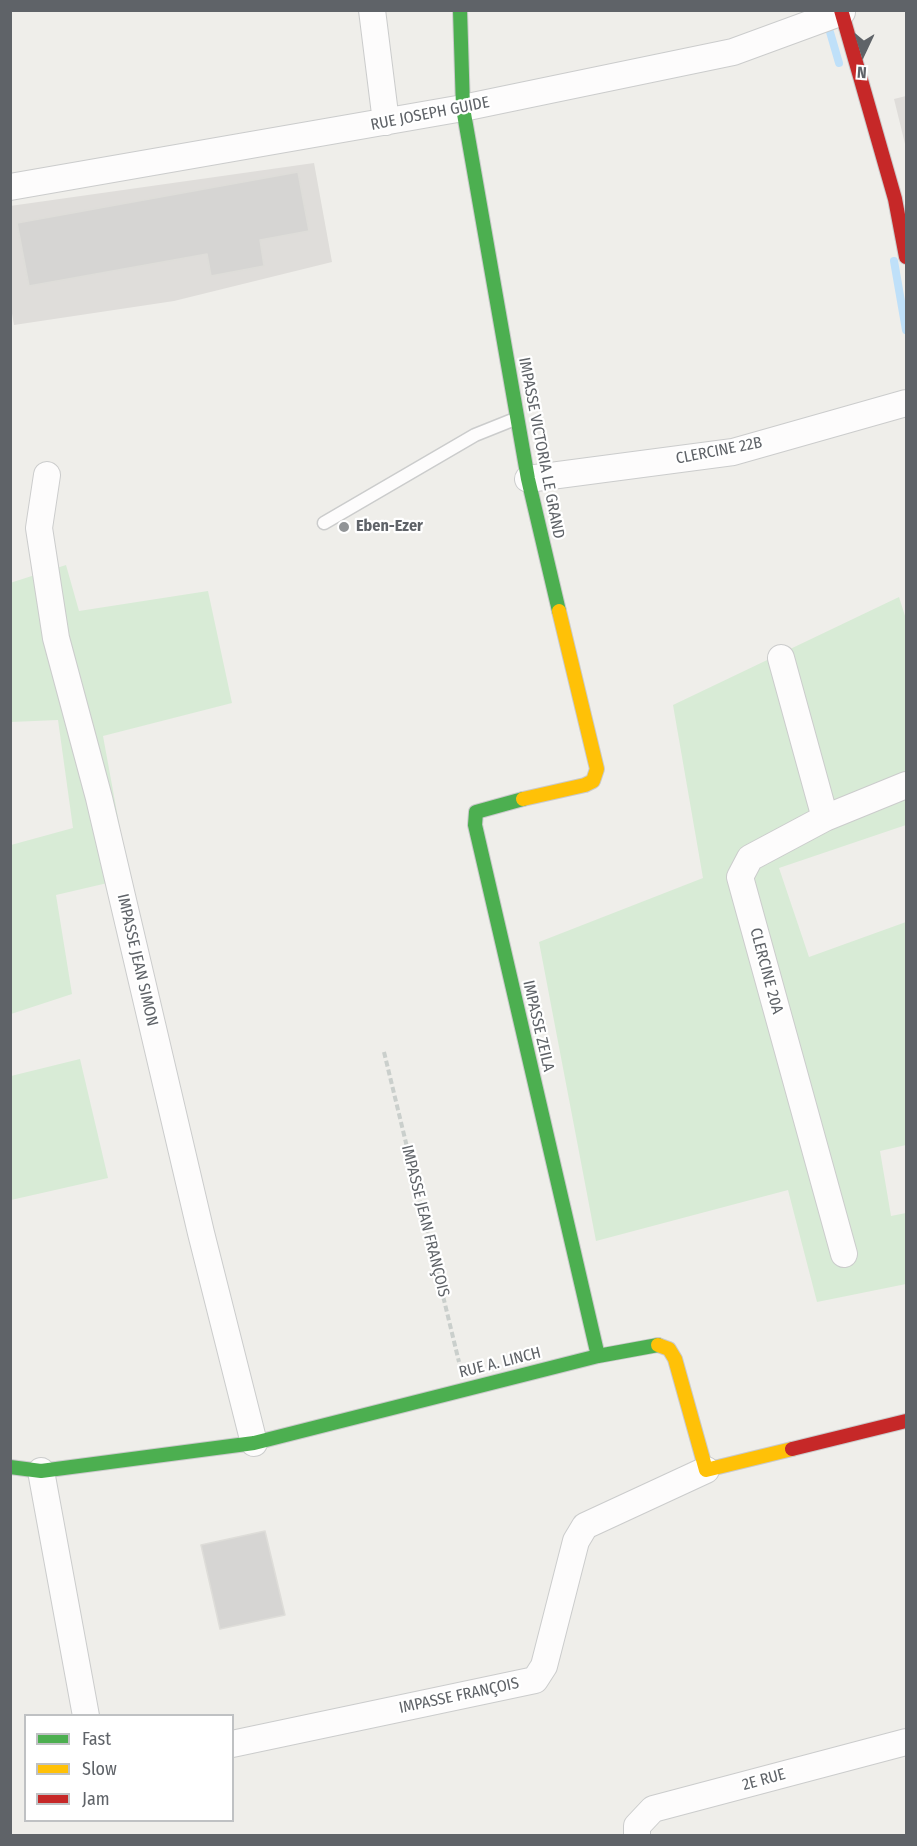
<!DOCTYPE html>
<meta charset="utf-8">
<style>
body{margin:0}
#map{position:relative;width:917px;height:1846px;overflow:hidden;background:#efeeea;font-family:"Fira Sans Condensed",sans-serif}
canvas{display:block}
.frame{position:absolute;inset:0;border:12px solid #5f6368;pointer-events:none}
.legend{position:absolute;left:24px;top:1714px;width:210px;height:108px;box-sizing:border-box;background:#fff;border:2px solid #bfc1c3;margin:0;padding:8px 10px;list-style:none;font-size:18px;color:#5f6368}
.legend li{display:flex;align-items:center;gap:12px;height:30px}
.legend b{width:30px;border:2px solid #bfc1c3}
.north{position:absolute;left:833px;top:24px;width:60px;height:60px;-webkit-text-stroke:4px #fff;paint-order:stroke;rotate:184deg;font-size:16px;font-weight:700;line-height:24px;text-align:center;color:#5f6368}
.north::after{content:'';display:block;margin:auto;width:21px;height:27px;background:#5f6368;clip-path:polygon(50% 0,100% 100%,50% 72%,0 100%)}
</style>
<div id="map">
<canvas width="917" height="1846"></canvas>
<div class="frame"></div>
<ul class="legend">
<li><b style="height:8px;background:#4caf50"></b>Fast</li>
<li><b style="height:8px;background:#ffc107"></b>Slow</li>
<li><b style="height:8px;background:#c62828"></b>Jam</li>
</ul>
<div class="north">N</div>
</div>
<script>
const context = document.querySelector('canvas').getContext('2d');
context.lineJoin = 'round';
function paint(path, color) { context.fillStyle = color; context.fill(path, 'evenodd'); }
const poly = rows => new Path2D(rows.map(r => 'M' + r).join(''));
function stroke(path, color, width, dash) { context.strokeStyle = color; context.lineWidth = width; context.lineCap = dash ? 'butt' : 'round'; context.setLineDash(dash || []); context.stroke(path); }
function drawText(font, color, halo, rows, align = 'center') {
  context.font = font + ' "Fira Sans Condensed",sans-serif'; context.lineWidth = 4.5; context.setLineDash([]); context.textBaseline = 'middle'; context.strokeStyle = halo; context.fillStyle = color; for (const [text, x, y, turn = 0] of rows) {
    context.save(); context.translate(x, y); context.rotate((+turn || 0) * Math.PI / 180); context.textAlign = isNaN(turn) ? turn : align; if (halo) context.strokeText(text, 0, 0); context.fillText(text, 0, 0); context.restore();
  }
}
const industrial = poly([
 [906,96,906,148,894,99],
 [314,163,332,262,174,301,14,325,10,302,10,206]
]);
const green = poly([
 [66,565,79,611,208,591,232,703,103,736,129,878,56,895,72,994,11,1014,11,845,73,828,58,720,11,722,10,583],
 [899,597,906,619,906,825,779,868,809,957,906,922,906,1145,880,1151,891,1216,906,1213,906,1284,817,1302,788,1190,596,1241,539,942,703,878,673,705],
 [80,1059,108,1178,11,1200,11,1076]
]);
const stream = poly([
 [830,32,839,63],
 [894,261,906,330]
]);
const building = poly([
 [298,172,309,231,260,240,264,266,211,276,207,254,29,286,17,223,298,172],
 [265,1531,285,1615,220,1629,201,1545,265,1531]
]);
const path = poly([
 [384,1052,459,1362]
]);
const lane = poly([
 [324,523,475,435,515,419]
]);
const street = poly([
 [372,10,386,122],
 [10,187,463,108,733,52,842,12],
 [47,475,39,528,56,638,99,798,201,1233,254,1443],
 [528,479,733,452,906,403],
 [781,658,825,818],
 [844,1254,740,877,750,858,825,818,906,785],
 [41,1471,86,1716],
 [232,1744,535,1680,544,1666,576,1541,585,1526,706,1470],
 [637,1836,637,1826,653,1809,906,1742]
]);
const fast = poly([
 [460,10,463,108,528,479,559,611],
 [523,799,476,812,475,825,598,1356],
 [10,1467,41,1471,254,1443,598,1356,658,1345]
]);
const slow = poly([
 [523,799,585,785,593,781,597,769,559,611],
 [658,1345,669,1349,675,1359,706,1470,792,1449]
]);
const jam = poly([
 [841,10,895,199,906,257],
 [792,1449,906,1421]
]);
const markers = [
 [344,527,6,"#919496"]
];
const streetNames = [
 ["RUE JOSEPH GUIDE",430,114,-11],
 ["IMPASSE VICTORIA LE GRAND",541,448,79],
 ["CLERCINE 22B",719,451,-11],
 ["IMPASSE JEAN SIMON",137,960,77],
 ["CLERCINE 20A",766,971,75],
 ["IMPASSE ZEILA",538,1026,77],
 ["IMPASSE JEAN FRANÇOIS",425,1221,76],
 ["RUE A. LINCH",500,1363,-14],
 ["IMPASSE FRANÇOIS",459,1696,-12],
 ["2E RUE",764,1780,-15]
];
const poiNames = [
 ["Eben-Ezer",356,527]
];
paint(industrial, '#dfddda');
paint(green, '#d8ebd6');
stroke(stream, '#bfe0f9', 8);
paint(building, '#d6d5d3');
stroke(building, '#deddd9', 1.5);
stroke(lane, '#cbcccc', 15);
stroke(street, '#cbcccc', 28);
stroke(fast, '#cacacb', 16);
stroke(slow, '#cacacb', 16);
stroke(jam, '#cacacb', 16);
stroke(path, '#cacfcc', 4, [6, 3]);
stroke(lane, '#fdfcfc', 12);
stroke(street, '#fdfcfc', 26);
stroke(fast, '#4caf50', 14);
stroke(slow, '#ffc107', 14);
stroke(jam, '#c62828', 14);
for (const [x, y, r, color] of markers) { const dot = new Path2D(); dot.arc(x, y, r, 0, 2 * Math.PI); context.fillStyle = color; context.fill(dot); stroke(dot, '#fff', 2); }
drawText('16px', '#5f6368', '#fff', streetNames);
drawText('bold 16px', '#5f6368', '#fff', poiNames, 'left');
</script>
